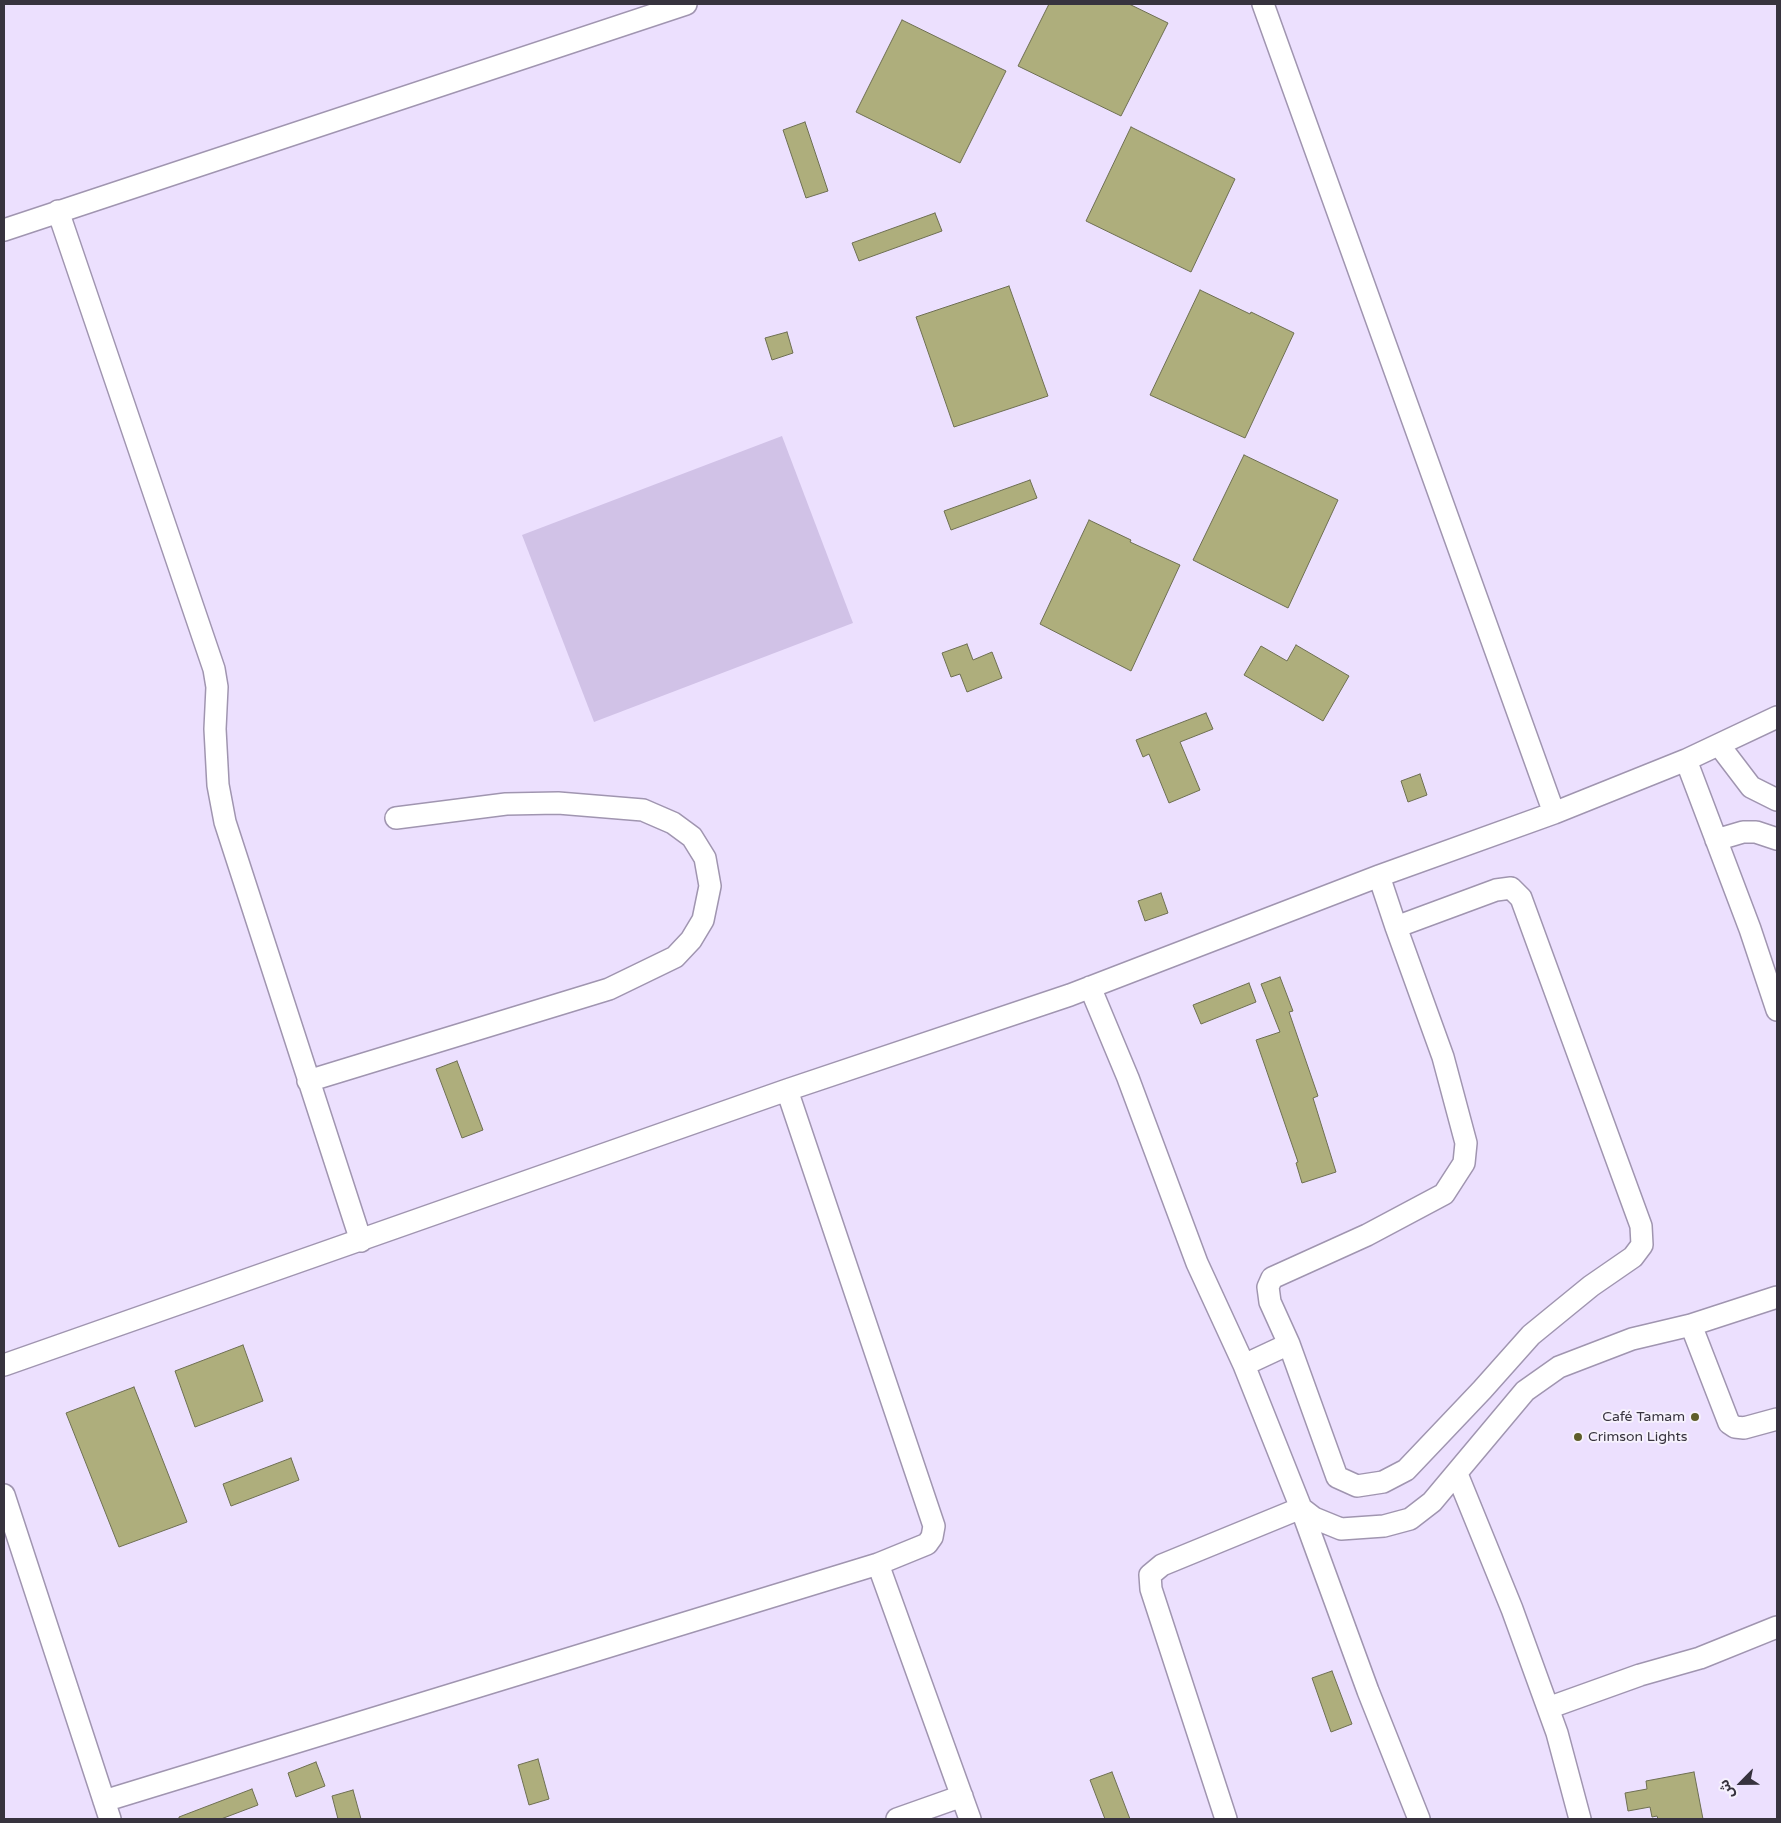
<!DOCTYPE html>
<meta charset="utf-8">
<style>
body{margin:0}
#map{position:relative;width:1781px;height:1823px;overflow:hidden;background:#ece0fe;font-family:"Varela Round","Noto Sans Arabic",sans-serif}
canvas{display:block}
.frame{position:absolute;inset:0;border:5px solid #37333e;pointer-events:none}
.north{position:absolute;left:1716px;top:1758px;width:50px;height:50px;-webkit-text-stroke:4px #f6f1fd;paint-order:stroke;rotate:247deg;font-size:14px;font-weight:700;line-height:20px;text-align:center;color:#37333e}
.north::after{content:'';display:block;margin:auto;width:18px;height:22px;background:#37333e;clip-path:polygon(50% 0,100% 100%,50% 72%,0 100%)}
</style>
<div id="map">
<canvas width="1781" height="1823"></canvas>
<div class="frame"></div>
<div class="north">ش</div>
</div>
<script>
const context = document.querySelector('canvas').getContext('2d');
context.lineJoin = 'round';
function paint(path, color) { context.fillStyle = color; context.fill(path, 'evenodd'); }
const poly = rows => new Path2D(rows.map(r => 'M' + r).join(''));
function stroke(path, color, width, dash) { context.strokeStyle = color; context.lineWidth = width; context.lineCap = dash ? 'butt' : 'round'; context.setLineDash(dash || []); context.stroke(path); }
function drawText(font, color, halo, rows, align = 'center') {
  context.font = font + ' "Varela Round",sans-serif'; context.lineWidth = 4; context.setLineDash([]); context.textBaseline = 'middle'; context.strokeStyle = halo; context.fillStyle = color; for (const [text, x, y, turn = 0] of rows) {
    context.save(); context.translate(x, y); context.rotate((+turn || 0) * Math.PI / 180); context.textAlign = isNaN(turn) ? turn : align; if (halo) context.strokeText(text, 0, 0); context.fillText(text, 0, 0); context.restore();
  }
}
const green = poly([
 [782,436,853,623,594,722,522,535]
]);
const building = poly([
 [1049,4,1129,4,1168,23,1121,116,1018,66,1049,4],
 [902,20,1006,71,960,163,856,112,902,20],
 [805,122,828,191,806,198,783,130,805,122],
 [1131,127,1235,179,1191,272,1086,221,1131,127],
 [935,213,942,231,859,261,852,243,935,213],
 [1009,286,1048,396,954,427,916,317,1009,286],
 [1200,290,1250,314,1251,312,1294,333,1245,438,1150,395,1200,290],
 [787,332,793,353,772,360,765,338,787,332],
 [1244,455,1338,500,1288,608,1193,560,1244,455],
 [1030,480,1037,498,951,530,944,511,1030,480],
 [1089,520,1131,540,1130,542,1180,565,1131,671,1040,624,1089,520],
 [967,644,973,660,992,652,1002,678,967,692,960,674,951,677,942,653,967,644],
 [1296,645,1349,676,1323,721,1244,675,1261,646,1287,661,1296,645],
 [1206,713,1213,729,1180,742,1200,790,1169,803,1149,754,1143,757,1136,740,1206,713],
 [1420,774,1427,795,1408,802,1401,781,1420,774],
 [1161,893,1168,913,1145,921,1138,901,1161,893],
 [1280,977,1293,1011,1289,1012,1318,1096,1313,1098,1336,1172,1302,1183,1296,1163,1298,1162,1256,1040,1280,1032,1261,984,1280,977],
 [1249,983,1256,1002,1201,1024,1193,1005,1249,983],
 [457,1061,483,1130,462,1138,436,1069,457,1061],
 [243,1345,263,1401,195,1427,175,1371,243,1345],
 [134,1387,187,1522,119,1547,66,1413,134,1387],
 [291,1458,299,1480,231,1506,223,1484,291,1458],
 [1332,1671,1352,1724,1331,1732,1312,1678,1332,1671],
 [538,1759,549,1799,529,1805,518,1765,538,1759],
 [316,1762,325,1786,296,1797,288,1773,316,1762],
 [1112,1772,1130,1819,1105,1819,1090,1780,1112,1772],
 [1694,1772,1703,1819,1658,1819,1657,1816,1652,1817,1650,1807,1628,1811,1625,1793,1647,1789,1646,1781,1694,1772],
 [252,1789,258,1805,221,1819,179,1819,179,1817,252,1789],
 [353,1790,361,1819,338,1819,332,1796,353,1790]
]);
const minor = poly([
 [1263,4,1554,813],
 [58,211,214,669,217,687,215,729,218,785,225,822,361,1241],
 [4,230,686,4],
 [1719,745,1751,787,1777,800],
 [1686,760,1777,717],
 [1716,840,1743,832,1756,832,1777,839],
 [1379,876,1396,927,1443,1057,1466,1143,1464,1163,1444,1194,1367,1235,1272,1278,1268,1287,1270,1302,1289,1344,1337,1477,1357,1486,1383,1482,1406,1470,1482,1390,1531,1335,1591,1286,1633,1257,1642,1245,1641,1226,1521,898,1511,888,1496,890,1396,927],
 [1090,987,1128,1078,1197,1263,1244,1365,1301,1508,1368,1691,1419,1819],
 [308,1081,609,989,675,957,691,940,703,920,710,886,705,858,692,837,673,823,643,810,558,803,506,804,396,818],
 [1691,1325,1729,1423,1735,1427,1744,1428,1777,1419],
 [4,1365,787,1090,1070,995,1379,876,1554,813,1686,760,1750,929,1777,1010],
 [1244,1365,1289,1344],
 [1457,1474,1512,1609,1557,1733,1580,1819],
 [4,1495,110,1819],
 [878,1564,970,1819],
 [1548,1708,1640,1675,1700,1658,1777,1627],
 [104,1801,878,1564,927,1544,932,1537,934,1526,787,1090],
 [897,1819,962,1796],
 [1226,1819,1151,1589,1150,1575,1162,1565,1301,1508,1314,1518,1341,1529,1384,1526,1410,1519,1432,1502,1525,1391,1559,1367,1632,1339,1691,1325,1777,1297]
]);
const markers = [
 [1695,1417,5,"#5e5d2a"],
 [1578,1437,5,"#5e5d2a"]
];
const poiNames = [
 ["Café Tamam",1685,1417],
 ["Crimson Lights",1588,1437,"left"]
];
paint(green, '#d1c2e7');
paint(building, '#aeae7c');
stroke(building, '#6e6f52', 1);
stroke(minor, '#a095b0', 24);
stroke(minor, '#fff', 21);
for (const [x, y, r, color] of markers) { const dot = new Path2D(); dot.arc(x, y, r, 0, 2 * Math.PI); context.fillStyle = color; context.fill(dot); stroke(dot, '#f6f1fd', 2); }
drawText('14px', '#37333e', '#f6f1fd', poiNames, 'right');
</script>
